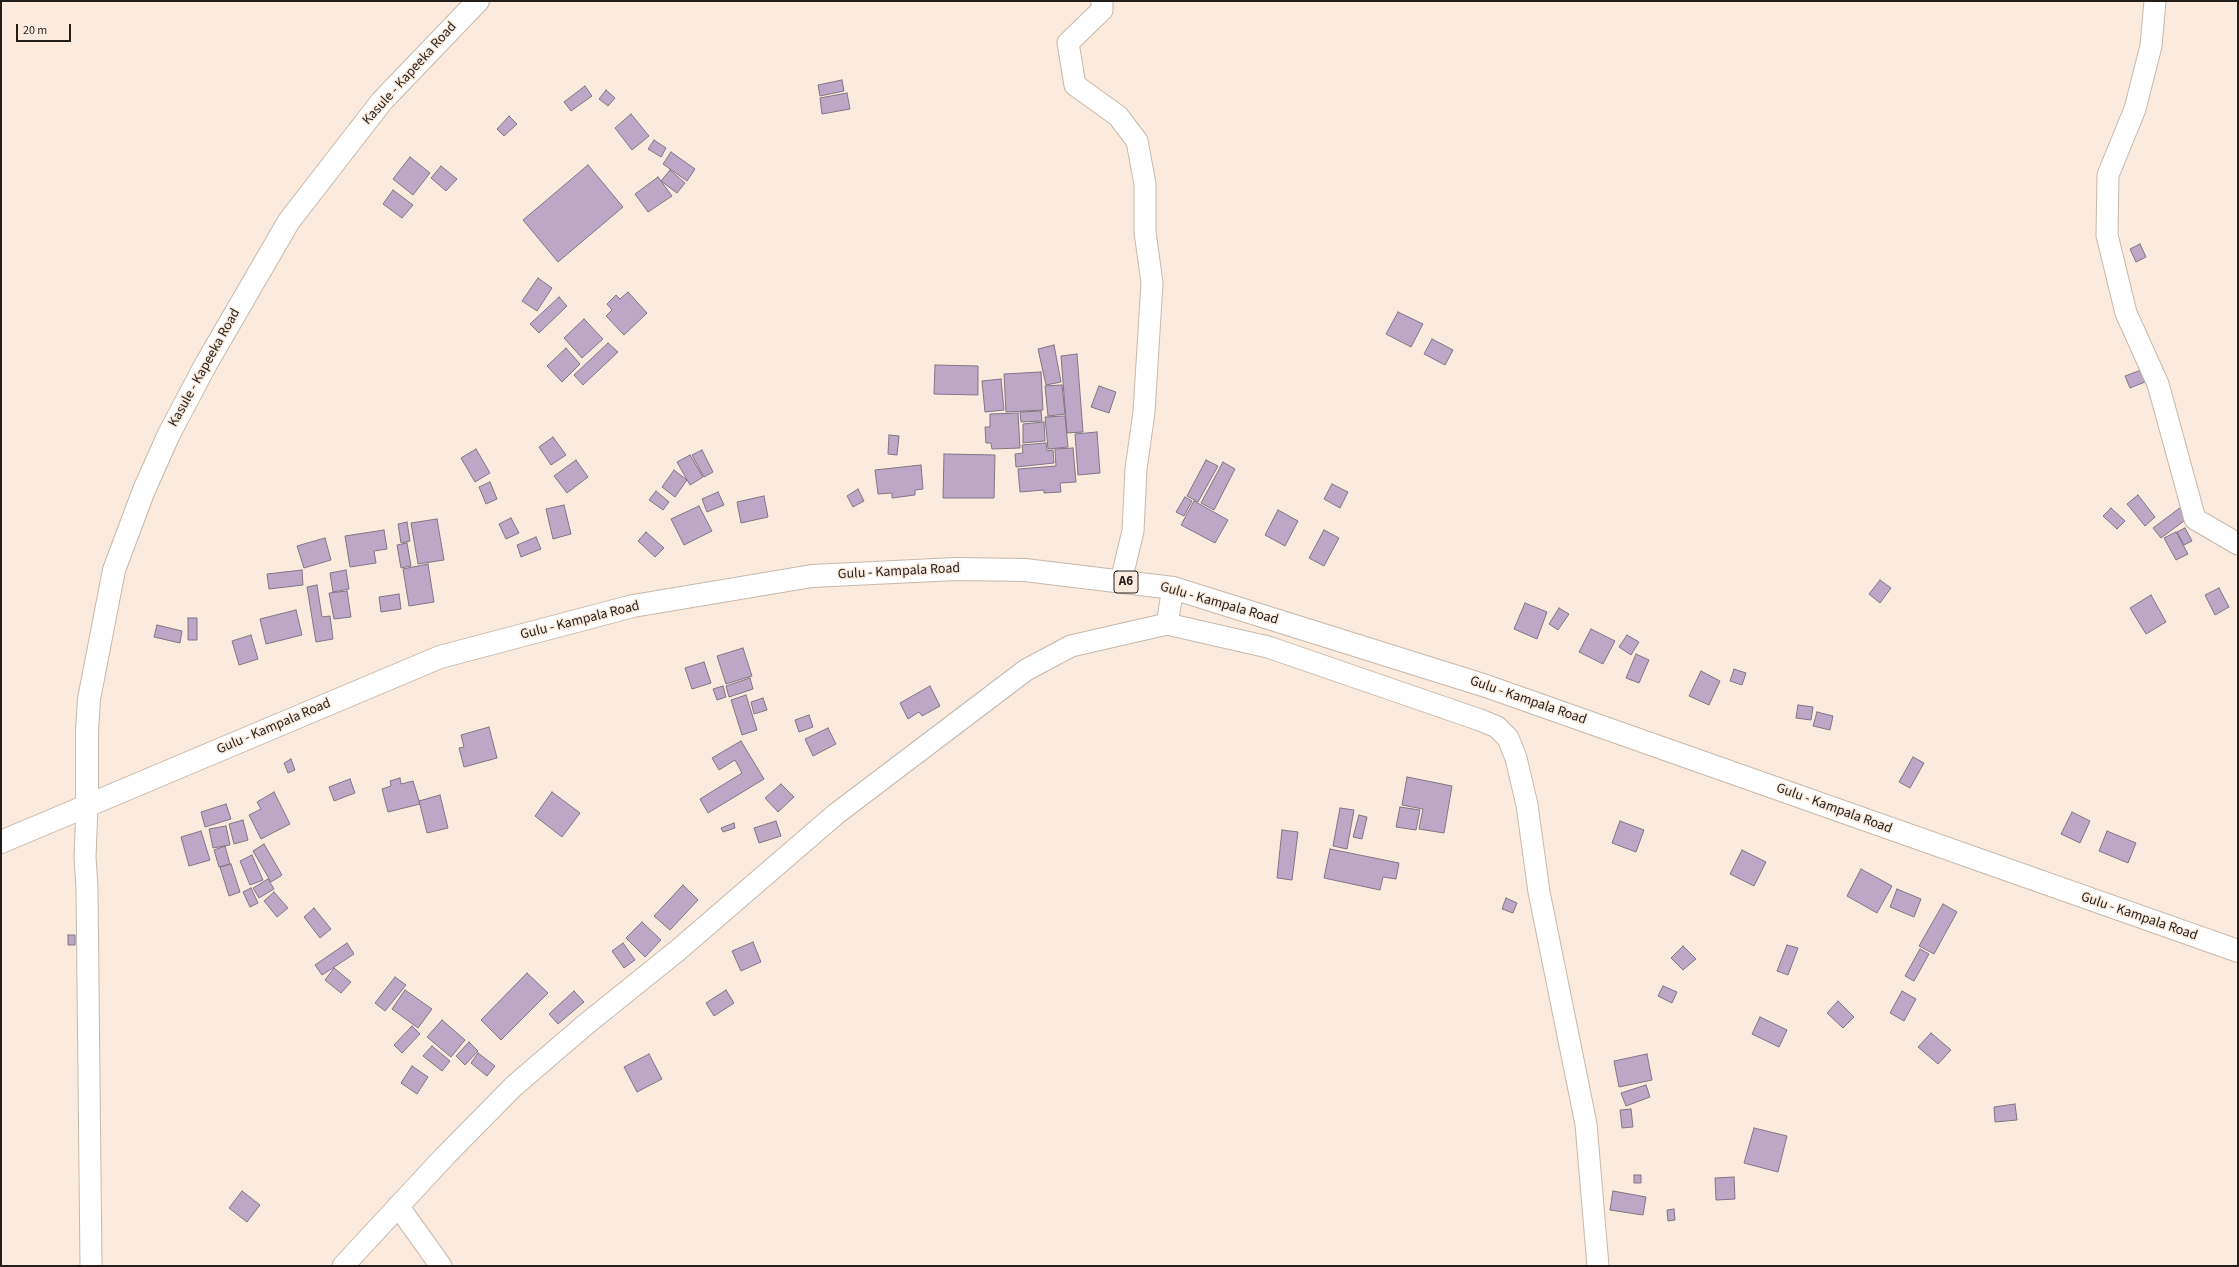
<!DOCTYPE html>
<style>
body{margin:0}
#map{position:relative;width:2239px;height:1267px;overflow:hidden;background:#faebde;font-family:"Source Sans 3",sans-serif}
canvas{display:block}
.frame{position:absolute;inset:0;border:2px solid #231e19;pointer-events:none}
.scale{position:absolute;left:16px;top:24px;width:55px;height:18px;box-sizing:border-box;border:2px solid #231e19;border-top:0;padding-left:5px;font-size:12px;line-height:14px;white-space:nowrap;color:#231e19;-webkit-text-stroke:3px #faebde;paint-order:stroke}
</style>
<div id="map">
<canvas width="2239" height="1267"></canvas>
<div class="frame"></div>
<div class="scale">20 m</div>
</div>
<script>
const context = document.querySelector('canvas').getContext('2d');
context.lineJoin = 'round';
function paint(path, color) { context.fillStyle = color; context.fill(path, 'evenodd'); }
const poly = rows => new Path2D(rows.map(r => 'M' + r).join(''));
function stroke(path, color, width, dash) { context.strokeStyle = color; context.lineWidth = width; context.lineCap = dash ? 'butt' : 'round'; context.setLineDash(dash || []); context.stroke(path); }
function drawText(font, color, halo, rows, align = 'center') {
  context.font = font + ' "Source Sans 3",sans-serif'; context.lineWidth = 3; context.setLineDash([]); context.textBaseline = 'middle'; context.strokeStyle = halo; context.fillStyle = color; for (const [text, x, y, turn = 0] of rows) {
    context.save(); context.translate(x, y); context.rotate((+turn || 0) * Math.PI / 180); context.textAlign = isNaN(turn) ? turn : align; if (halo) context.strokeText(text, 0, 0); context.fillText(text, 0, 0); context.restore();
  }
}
const building = poly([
 [842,80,844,91,820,96,818,85,842,80],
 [585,86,592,96,571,111,564,102,585,86],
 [606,90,615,98,608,106,599,99,606,90],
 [847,93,850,109,822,114,820,98,847,93],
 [631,114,649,136,632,150,615,128,631,114],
 [509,116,517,124,504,136,497,129,509,116],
 [654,140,666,148,661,157,648,149,654,140],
 [671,152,695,169,687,181,663,164,671,152],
 [410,157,430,173,413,195,393,179,410,157],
 [588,165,623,207,558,262,523,220,588,165],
 [441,166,457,179,446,191,431,178,441,166],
 [670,170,685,183,677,193,661,181,670,170],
 [658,177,672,196,648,212,635,194,658,177],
 [393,190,413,205,402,218,383,204,393,190],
 [2140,244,2146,257,2136,262,2130,249,2140,244],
 [538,278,552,288,537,311,522,301,538,278],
 [628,292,647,313,624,335,606,316,612,310,607,304,616,295,620,299,628,292],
 [559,297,567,306,539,333,530,324,559,297],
 [1398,312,1423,324,1411,347,1386,334,1398,312],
 [584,319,603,339,582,358,564,338,584,319],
 [1432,339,1453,350,1445,365,1424,354,1432,339],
 [608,343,618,352,583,385,574,375,608,343],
 [1054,345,1061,382,1046,385,1038,349,1054,345],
 [566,348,580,364,562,382,547,366,566,348],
 [1077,354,1083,432,1067,433,1061,356,1077,354],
 [935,365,978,366,978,395,934,394,935,365],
 [2141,370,2145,382,2130,388,2125,376,2141,370],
 [1041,372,1043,410,1006,412,1004,374,1041,372],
 [1001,379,1004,410,985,412,982,381,1001,379],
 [1062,385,1065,414,1048,416,1045,386,1062,385],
 [1099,386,1116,392,1109,413,1091,407,1099,386],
 [1041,411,1042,421,1021,422,1020,412,1041,411],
 [1018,413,1020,448,992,449,991,443,986,443,985,427,990,427,990,414,1018,413],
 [1065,416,1068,447,1048,449,1045,417,1065,416],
 [1044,422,1045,441,1023,443,1023,424,1044,422],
 [1097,432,1100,473,1078,475,1075,434,1097,432],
 [889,435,899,436,897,455,888,454,889,435],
 [553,437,566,455,551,465,539,447,553,437],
 [1046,443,1047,451,1053,450,1054,463,1016,467,1015,454,1023,453,1022,445,1046,443],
 [1073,448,1076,482,1060,483,1061,492,1044,493,1044,490,1020,492,1018,469,1056,466,1055,449,1073,448],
 [476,449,490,473,475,482,461,458,476,449],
 [702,450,713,472,704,477,692,455,702,450],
 [944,454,995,455,994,498,943,498,944,454],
 [690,455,703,477,690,485,677,462,690,455],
 [576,460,588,477,567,493,554,476,576,460],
 [1206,460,1218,466,1198,502,1187,496,1206,460],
 [1223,462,1235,469,1214,510,1201,503,1223,462],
 [921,465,923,489,915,490,915,495,892,498,892,493,878,494,875,470,921,465],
 [674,470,687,480,675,497,662,487,674,470],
 [490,482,497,499,486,504,479,487,490,482],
 [1332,484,1348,492,1340,508,1324,499,1332,484],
 [858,489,864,501,853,507,847,496,858,489],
 [656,491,669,502,663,510,649,500,656,491],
 [718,492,724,505,707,512,702,499,718,492],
 [2138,495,2155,517,2145,526,2127,504,2138,495],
 [764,496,768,517,741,523,737,502,764,496],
 [1185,497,1192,501,1184,516,1176,512,1185,497],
 [1194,501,1228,520,1215,543,1181,525,1194,501],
 [564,505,571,534,553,539,546,509,564,505],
 [699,506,712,531,684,545,671,519,699,506],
 [2181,507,2188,518,2161,538,2153,528,2181,507],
 [2111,508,2125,521,2117,529,2103,516,2111,508],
 [1278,510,1298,521,1285,546,1265,535,1278,510],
 [511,518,519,533,506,539,499,524,511,518],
 [437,519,444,560,418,564,411,523,437,519],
 [407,522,410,541,401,543,398,524,407,522],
 [2185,528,2192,541,2184,545,2177,532,2185,528],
 [384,530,387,549,374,551,376,563,350,567,345,536,384,530],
 [1324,530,1339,538,1324,566,1309,558,1324,530],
 [646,532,664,548,655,557,638,541,646,532],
 [2176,532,2188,554,2176,560,2164,538,2176,532],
 [536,537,541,549,521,557,517,545,536,537],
 [325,538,331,560,304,568,297,546,325,538],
 [407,543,411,566,401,568,397,545,407,543],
 [428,564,434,602,409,606,403,569,428,564],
 [302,570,303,585,269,589,267,574,302,570],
 [346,570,349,589,333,592,330,573,346,570],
 [1880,580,1891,588,1880,603,1869,594,1880,580],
 [317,585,322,617,330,616,333,639,316,642,307,587,317,585],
 [2219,588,2229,607,2215,615,2205,595,2219,588],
 [347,591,351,617,334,619,329,593,347,591],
 [399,594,401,609,381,612,379,597,399,594],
 [2151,595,2166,622,2146,634,2130,608,2151,595],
 [1525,603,1547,612,1537,639,1514,629,1525,603],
 [1559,608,1569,614,1558,630,1549,624,1559,608],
 [296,610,302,635,266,644,260,619,296,610],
 [188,618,197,618,197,640,188,640,188,618],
 [157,625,182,631,180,643,154,637,157,625],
 [1591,629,1615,641,1603,664,1579,652,1591,629],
 [251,635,258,659,239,665,232,641,251,635],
 [1627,635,1639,642,1631,655,1619,647,1627,635],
 [743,648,752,676,726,684,717,656,743,648],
 [1636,654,1649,660,1639,683,1626,678,1636,654],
 [704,662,711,683,692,689,685,668,704,662],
 [1734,669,1746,673,1742,685,1730,681,1734,669],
 [1701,671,1720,681,1709,705,1689,696,1701,671],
 [750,678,753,689,729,697,726,686,750,678],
 [723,686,726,697,717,700,713,689,723,686],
 [930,686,940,706,922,716,919,712,908,719,900,703,930,686],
 [746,695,757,730,742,735,731,700,746,695],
 [763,698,767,710,754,714,751,702,763,698],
 [1798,705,1813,707,1811,720,1796,718,1798,705],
 [1817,712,1833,716,1830,730,1813,726,1817,712],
 [809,715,813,727,799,732,795,720,809,715],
 [489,727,497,758,464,767,459,748,464,747,461,735,489,727],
 [828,728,836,744,813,756,805,739,828,728],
 [741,741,764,779,708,813,700,799,742,773,735,760,719,770,712,758,741,741],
 [1913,757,1924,763,1910,788,1899,782,1913,757],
 [291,759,295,770,288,773,284,763,291,759],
 [1407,777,1452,786,1444,833,1419,829,1423,809,1402,805,1407,777],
 [400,778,401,784,413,781,420,804,388,812,382,789,391,786,390,781,400,778],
 [350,779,355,793,334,801,329,787,350,779],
 [781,784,794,797,778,812,765,798,781,784],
 [274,792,290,824,261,839,249,815,261,809,257,802,274,792],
 [552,792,580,813,562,837,535,816,552,792],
 [440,795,448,828,427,833,419,801,440,795],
 [226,804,231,819,205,827,201,812,226,804],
 [1400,807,1420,810,1416,830,1396,827,1400,807],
 [1340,808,1354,810,1347,849,1333,846,1340,808],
 [2072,812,2090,821,2080,843,2061,834,2072,812],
 [1359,815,1367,817,1362,839,1353,837,1359,815],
 [243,820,248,840,234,844,229,824,243,820],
 [776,821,781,836,759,843,754,828,776,821],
 [1620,821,1644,830,1636,852,1612,843,1620,821],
 [734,823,735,828,723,832,721,828,734,823],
 [226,826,230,845,213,848,209,829,226,826],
 [1282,830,1298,832,1292,880,1277,878,1282,830],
 [201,831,210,860,189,866,181,837,201,831],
 [2107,831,2136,843,2128,863,2099,851,2107,831],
 [264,844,282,875,271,882,253,851,264,844],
 [225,846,230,864,219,867,214,850,225,846],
 [1330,849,1399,863,1396,879,1383,877,1380,890,1324,878,1330,849],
 [1742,850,1766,862,1754,886,1730,874,1742,850],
 [252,855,263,880,250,885,240,861,252,855],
 [231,864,240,892,229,896,220,867,231,864],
 [1861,869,1892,886,1877,913,1847,896,1861,869],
 [268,879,274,889,259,898,253,888,268,879],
 [683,885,698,900,670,930,654,916,683,885],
 [251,888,258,903,250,907,243,892,251,888],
 [1897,889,1921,899,1914,917,1890,907,1897,889],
 [274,892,288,908,277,917,264,901,274,892],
 [1506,898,1517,903,1513,913,1502,909,1506,898],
 [1943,904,1957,912,1934,954,1919,946,1943,904],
 [314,908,331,929,320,938,304,917,314,908],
 [642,922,661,940,645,957,626,938,642,922],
 [68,935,75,935,75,945,68,945,68,935],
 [753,942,761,962,741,971,732,951,753,942],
 [347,943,354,954,322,975,315,965,347,943],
 [623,943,635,960,624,968,612,951,623,943],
 [1787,945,1798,948,1788,975,1777,971,1787,945],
 [1683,946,1696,959,1683,970,1671,958,1683,946],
 [1920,949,1929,954,1914,981,1905,976,1920,949],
 [334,968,351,982,341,993,325,980,334,968],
 [527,973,548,993,501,1040,481,1020,527,973],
 [395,977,406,985,385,1011,375,1003,395,977],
 [1663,986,1677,992,1672,1003,1658,996,1663,986],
 [405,990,432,1009,418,1028,392,1009,405,990],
 [726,990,734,1003,714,1016,706,1003,726,990],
 [574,991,584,1002,558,1024,549,1014,574,991],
 [1902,991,1916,999,1904,1021,1890,1013,1902,991],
 [1838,1001,1854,1017,1843,1028,1827,1013,1838,1001],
 [1760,1017,1787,1030,1779,1047,1752,1034,1760,1017],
 [442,1020,465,1040,451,1057,427,1037,442,1020],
 [412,1026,420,1034,402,1053,394,1045,412,1026],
 [1931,1033,1951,1050,1938,1064,1918,1047,1931,1033],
 [469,1042,478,1051,465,1065,456,1056,469,1042],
 [432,1046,450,1061,442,1071,423,1056,432,1046],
 [478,1053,495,1066,487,1076,471,1063,478,1053],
 [649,1054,662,1079,637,1092,624,1067,649,1054],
 [1647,1054,1652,1080,1619,1087,1614,1061,1647,1054],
 [412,1066,428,1077,417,1094,401,1083,412,1066],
 [1646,1085,1650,1097,1626,1106,1621,1093,1646,1085],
 [2015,1104,2017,1120,1995,1122,1994,1107,2015,1104],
 [1631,1109,1633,1127,1622,1128,1620,1110,1631,1109],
 [1754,1128,1787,1136,1778,1172,1744,1163,1754,1128],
 [1634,1175,1641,1175,1641,1183,1634,1183,1634,1175],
 [1734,1177,1735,1199,1716,1200,1715,1178,1734,1177],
 [242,1191,260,1205,247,1222,229,1208,242,1191],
 [1613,1191,1646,1197,1643,1215,1610,1210,1613,1191],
 [1674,1209,1675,1220,1668,1221,1667,1210,1674,1209]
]);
const street = poly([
 [1102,1,1102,10,1068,43,1075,85,1118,116,1137,141,1145,184,1145,232,1152,283,1144,412,1136,469,1133,531,1121,581],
 [2155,1,2151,46,2135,109,2108,175,2107,235,2126,313,2158,384,2195,519,2238,544],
 [1167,624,1268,647,1480,720,1497,727,1508,738,1516,758,1527,805,1539,892,1586,1124,1598,1266],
 [87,806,85,857,87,889,91,1266],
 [398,1206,441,1266],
 [343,1266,445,1156,514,1086,585,1025,677,951,836,814,1026,670,1071,646,1167,624,1173,588]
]);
const secondary = poly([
 [87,806,87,731,89,699,114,570,144,490,169,434,206,364,289,221,382,101,478,1]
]);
const primary = poly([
 [1,842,440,657,633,606,812,576,956,569,1025,570,1173,588,1486,686,2238,951]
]);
const shields = [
 [1126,582,24]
];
const shieldNames = [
 ["A6",1126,582]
];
const streetNames = [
 ["Kasule - Kapeeka Road",410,74,-48],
 ["Kasule - Kapeeka Road",205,368,-61],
 ["Gulu - Kampala Road",899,572,-3],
 ["Gulu - Kampala Road",1219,604,16],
 ["Gulu - Kampala Road",580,621,-14],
 ["Gulu - Kampala Road",1528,701,19],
 ["Gulu - Kampala Road",274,727,-23],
 ["Gulu - Kampala Road",1834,809,20],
 ["Gulu - Kampala Road",2139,917,19]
];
paint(building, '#bda7c7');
stroke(building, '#7f7684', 1);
stroke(street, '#c6b8ab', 23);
stroke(secondary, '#c6b8ab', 24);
stroke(primary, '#c6b8ab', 24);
stroke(street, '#fff', 21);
stroke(secondary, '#fff', 22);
stroke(primary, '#fff', 22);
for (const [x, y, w] of shields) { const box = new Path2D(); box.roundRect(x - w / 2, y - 11, w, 22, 3); context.fillStyle = '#faebde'; context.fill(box); stroke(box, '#231e19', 1); }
drawText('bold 13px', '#231e19', null, shieldNames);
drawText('14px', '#231e19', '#faebde', streetNames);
</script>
